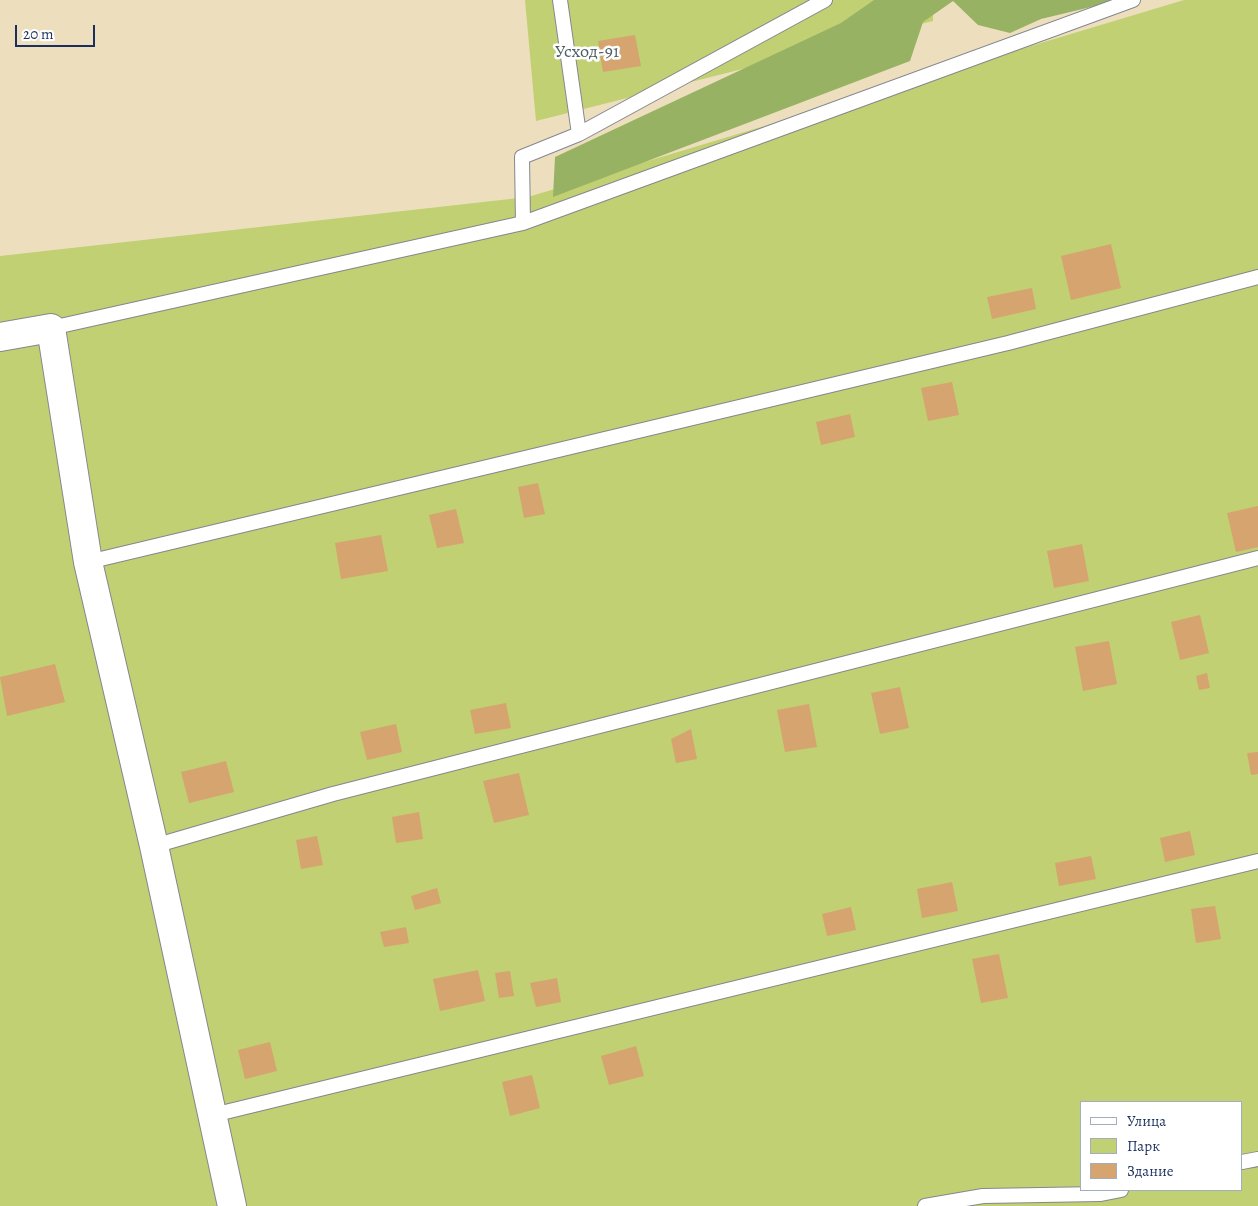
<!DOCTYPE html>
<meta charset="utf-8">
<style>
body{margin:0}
#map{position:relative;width:1258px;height:1206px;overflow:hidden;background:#eddfbe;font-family:Alegreya,serif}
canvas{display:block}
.legend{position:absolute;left:1080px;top:1101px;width:162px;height:90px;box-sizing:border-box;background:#fff;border:1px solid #a4acbf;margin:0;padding:6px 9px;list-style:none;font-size:15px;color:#1b2f5e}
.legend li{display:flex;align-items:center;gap:10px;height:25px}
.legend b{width:25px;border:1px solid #a4acbf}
.scale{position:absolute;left:15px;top:25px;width:80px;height:22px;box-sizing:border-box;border:2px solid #1b2f5e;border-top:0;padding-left:6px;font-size:15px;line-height:18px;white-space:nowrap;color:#1b2f5e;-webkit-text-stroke:4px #fff;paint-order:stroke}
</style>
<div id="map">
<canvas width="1258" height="1206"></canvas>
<ul class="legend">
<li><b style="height:6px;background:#fff"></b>Улица</li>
<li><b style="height:14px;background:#c1d072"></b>Парк</li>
<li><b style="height:14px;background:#d6a46e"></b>Здание</li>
</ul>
<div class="scale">20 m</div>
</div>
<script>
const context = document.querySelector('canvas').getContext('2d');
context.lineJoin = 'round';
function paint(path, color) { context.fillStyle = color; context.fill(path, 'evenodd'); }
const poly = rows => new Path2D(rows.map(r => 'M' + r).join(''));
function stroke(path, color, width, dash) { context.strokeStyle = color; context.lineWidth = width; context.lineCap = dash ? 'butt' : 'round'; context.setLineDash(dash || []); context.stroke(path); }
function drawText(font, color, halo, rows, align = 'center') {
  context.font = font + ' Alegreya,serif'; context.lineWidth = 5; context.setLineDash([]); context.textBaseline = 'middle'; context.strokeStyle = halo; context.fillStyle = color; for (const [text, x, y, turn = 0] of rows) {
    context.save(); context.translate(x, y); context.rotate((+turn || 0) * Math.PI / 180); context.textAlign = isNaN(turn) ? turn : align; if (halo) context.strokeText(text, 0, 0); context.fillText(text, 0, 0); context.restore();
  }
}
const green = poly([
 [525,0,933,0,933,21,536,121],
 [1184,0,1258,0,1258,1206,0,1206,0,256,528,197],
 [1082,1102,1242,1102,1242,1190,1082,1190]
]);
const forest = poly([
 [874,0,1120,0,1041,19,1010,33,978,25,953,1,923,22,910,61,553,197,555,157,841,23]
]);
const building = poly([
 [635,35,641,66,603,72,598,41],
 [1111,244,1121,288,1071,300,1061,256],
 [1032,288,1036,309,992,319,987,297],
 [952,382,959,415,928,421,921,388],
 [850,414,855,437,821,445,816,422],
 [538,483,545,514,524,518,518,487],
 [1258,506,1258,547,1236,552,1227,513],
 [456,509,464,543,437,548,429,515],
 [381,535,388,571,341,579,335,543],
 [1082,544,1089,581,1054,588,1047,551],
 [1200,615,1209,653,1180,660,1171,622],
 [1109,641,1117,684,1083,691,1075,647],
 [55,664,65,702,7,716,0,677],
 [1207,673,1210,688,1199,690,1196,676],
 [900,687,909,728,880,734,871,693],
 [506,703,511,728,475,734,470,710],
 [809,704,817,747,785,752,777,710],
 [396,724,402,752,367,760,360,732],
 [691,729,697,759,676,763,671,739],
 [1258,752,1258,774,1251,775,1247,753],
 [226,761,234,792,189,803,181,772],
 [519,773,529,815,494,823,483,781],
 [419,812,423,839,396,843,392,817],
 [1190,831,1195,855,1165,862,1160,838],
 [317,836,323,865,301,869,296,840],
 [1091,856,1096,879,1059,886,1055,863],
 [952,882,958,911,922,918,917,889],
 [437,888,441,903,415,910,411,896],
 [1215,906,1221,939,1196,943,1191,909],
 [851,907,856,930,827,936,822,914],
 [406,927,409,943,384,947,380,932],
 [999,954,1008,998,981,1003,972,959],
 [478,970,485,1001,440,1011,433,979],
 [510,971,514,996,499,998,495,973],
 [557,978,561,1002,536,1007,530,983],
 [270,1042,277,1071,245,1079,238,1050],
 [636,1046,644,1076,609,1085,601,1056],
 [532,1075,540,1108,510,1116,502,1082]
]);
const lane = poly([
 [560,0,579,134,825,0],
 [523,223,522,157,579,134],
 [51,328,523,223,1133,0],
 [88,562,1008,343,1258,277],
 [154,846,333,794,1258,558],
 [213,1115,1258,861],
 [1242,1162,1258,1159],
 [925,1206,983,1196,1101,1194,1121,1190]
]);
const street = poly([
 [0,337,51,328,88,562,154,846,232,1206]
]);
const parkNames = [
 ["Усход-91",587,53]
];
paint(green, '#c1d072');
paint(forest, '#98b264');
paint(building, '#d6a46e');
stroke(lane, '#84878e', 16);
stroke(street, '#84878e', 30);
stroke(lane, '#fff', 14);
stroke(street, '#fff', 28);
drawText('18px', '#4d5f64', '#fff', parkNames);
</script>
